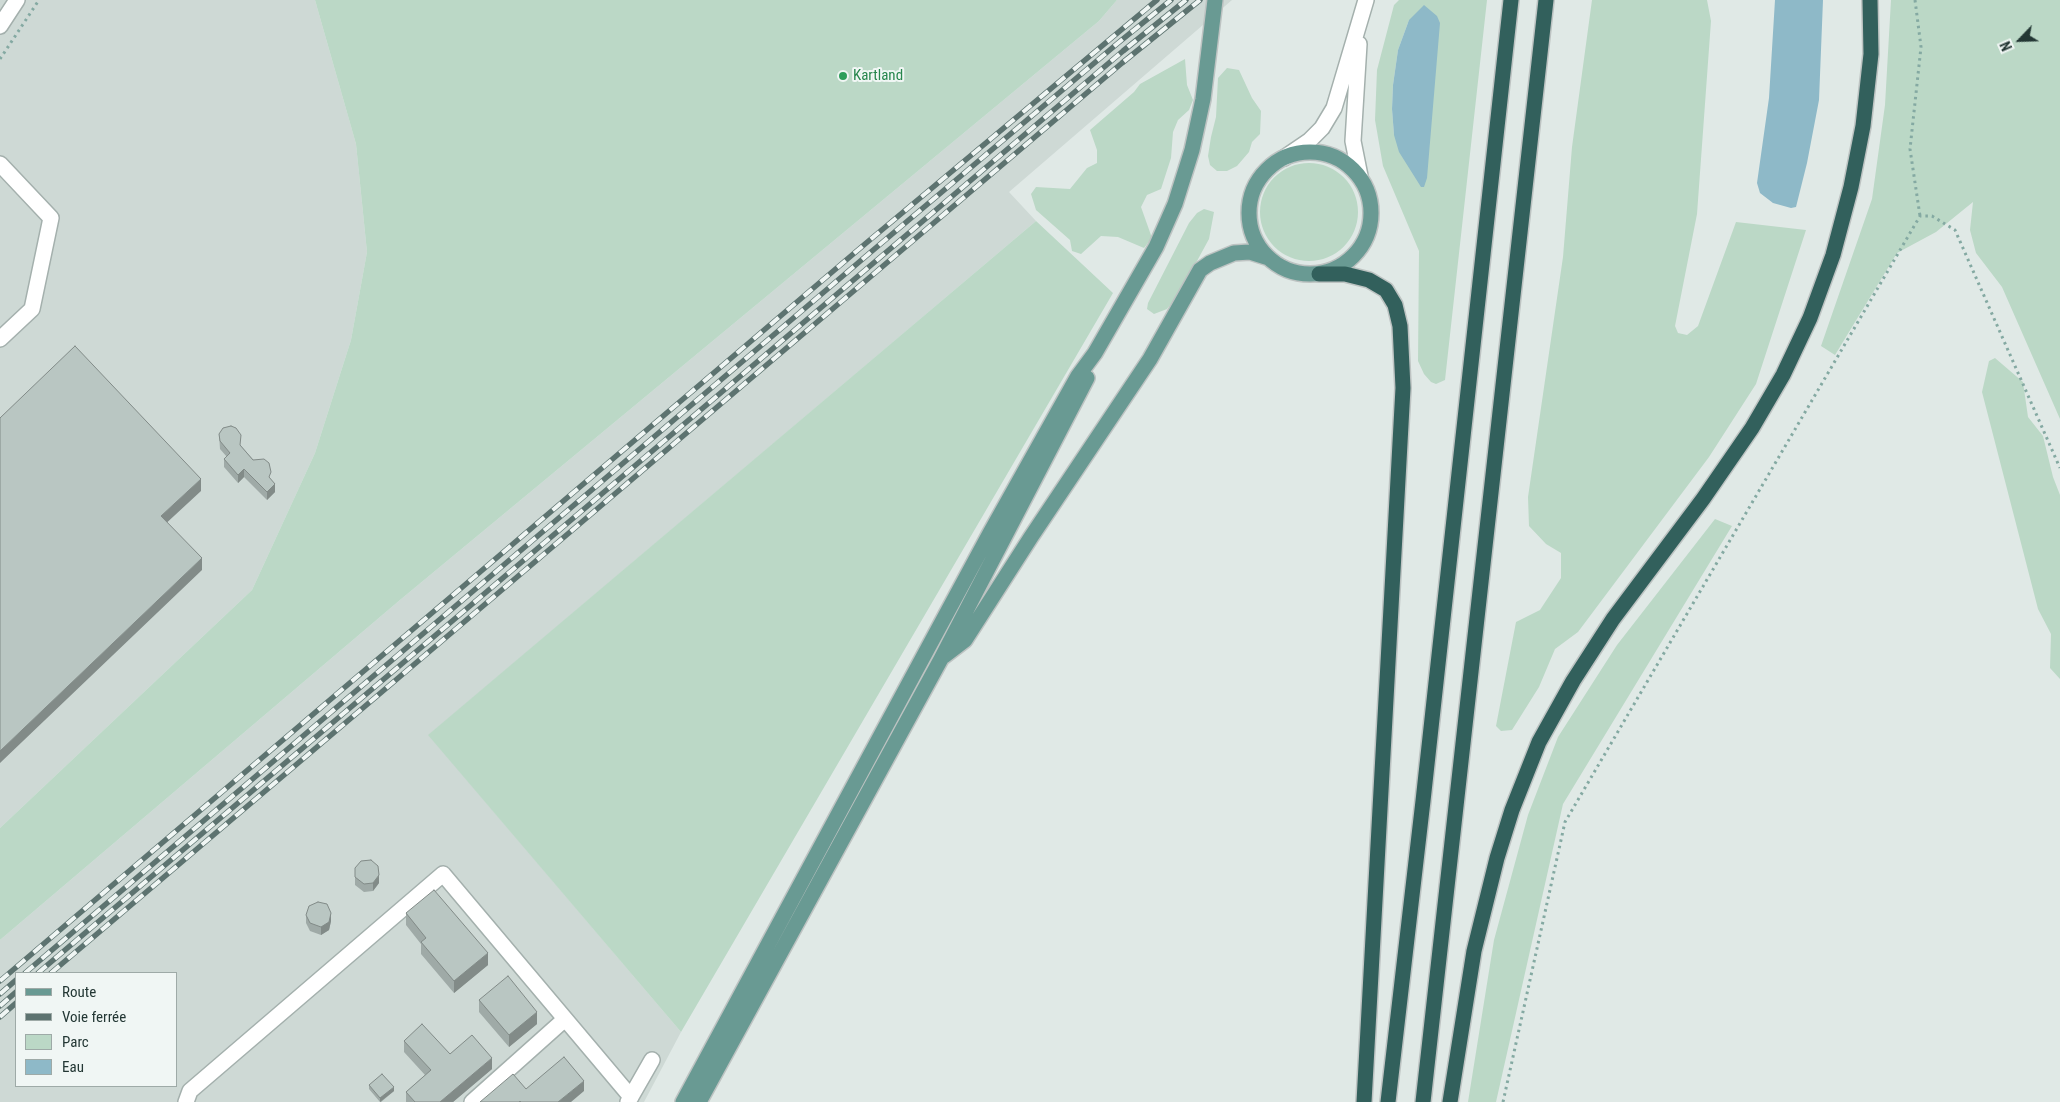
<!DOCTYPE html>
<meta charset="utf-8">
<style>
body{margin:0}
#map{position:relative;width:2060px;height:1102px;overflow:hidden;background:#e0e9e6;font-family:"Roboto Condensed",sans-serif}
canvas{display:block}
.legend{position:absolute;left:15px;top:972px;width:162px;height:115px;box-sizing:border-box;background:#f0f6f4;border:1px solid #9eaaa7;margin:0;padding:6px 9px;list-style:none;font-size:15px;color:#233734}
.legend li{display:flex;align-items:center;gap:10px;height:25px}
.legend b{width:25px;border:1px solid #9eaaa7}
.north{position:absolute;left:1995px;top:15px;width:50px;height:50px;-webkit-text-stroke:4px #f0f6f4;paint-order:stroke;rotate:246deg;font-size:14px;font-weight:700;line-height:20px;text-align:center;color:#233734}
.north::after{content:'';display:block;margin:auto;width:18px;height:22px;background:#233734;clip-path:polygon(50% 0,100% 100%,50% 72%,0 100%)}
</style>
<div id="map">
<canvas width="2060" height="1102"></canvas>
<ul class="legend">
<li><b style="height:6px;background:#699a93"></b>Route</li>
<li><b style="height:6px;background:#5d7370"></b>Voie ferrée</li>
<li><b style="height:14px;background:#bbd8c6"></b>Parc</li>
<li><b style="height:14px;background:#8eb9c8"></b>Eau</li>
</ul>
<div class="north">N</div>
</div>
<script>
const context = document.querySelector('canvas').getContext('2d');
context.lineJoin = 'round';
function paint(path, color) { context.fillStyle = color; context.fill(path, 'evenodd'); }
const poly = rows => new Path2D(rows.map(r => 'M' + r).join(''));
function stroke(path, color, width, dash) { context.strokeStyle = color; context.lineWidth = width; context.lineCap = dash ? 'butt' : 'round'; context.setLineDash(dash || []); context.stroke(path); }
function drawText(font, color, halo, rows, align = 'center') {
  context.font = font + ' "Roboto Condensed",sans-serif'; context.lineWidth = 4; context.setLineDash([]); context.textBaseline = 'middle'; context.strokeStyle = halo; context.fillStyle = color; for (const [text, x, y, turn = 0] of rows) {
    context.save(); context.translate(x, y); context.rotate((+turn || 0) * Math.PI / 180); context.textAlign = isNaN(turn) ? turn : align; if (halo) context.strokeText(text, 0, 0); context.fillText(text, 0, 0); context.restore();
  }
}
const built = poly([
 [0,0,315,0,356,144,367,252,351,340,315,453,252,590,0,828],
 [1117,0,1232,0,1009,192,1036,221,429,735,681,1032,644,1102,0,1102,0,940,400,600,1099,21],
 [16,973,176,973,176,1086,16,1086]
]);
const green = poly([
 [315,0,1117,0,1099,21,400,600,0,940,0,828,252,590,315,453,351,340,367,252,356,144],
 [1399,0,1487,0,1445,380,1436,384,1431,382,1424,374,1418,361,1419,251,1383,166,1375,120,1377,70,1394,5],
 [1409,20,1394,135,1392,109,1393,85,1398,50],
 [1592,0,1707,0,1711,21,1697,214,1675,326,1678,333,1687,335,1698,326,1736,222,1806,230,1756,384,1709,457,1578,632,1555,649,1539,687,1512,730,1501,731,1496,726,1516,622,1540,610,1561,578,1561,553,1546,544,1529,526,1528,497,1563,257,1572,147],
 [1891,0,2060,0,2060,419,2002,287,1976,253,1970,230,1973,202,1936,232,1897,253,1835,355,1821,346,1872,199,1885,105],
 [1185,59,1187,85,1193,100,1189,110,1178,120,1173,132,1171,158,1161,189,1147,195,1141,207,1152,238,1144,248,1118,237,1101,236,1081,254,1072,251,1070,240,1036,210,1031,194,1036,187,1070,189,1087,168,1097,163,1097,150,1090,130,1134,92,1140,84],
 [1227,68,1239,70,1252,98,1261,111,1260,134,1252,142,1249,152,1237,166,1227,171,1217,171,1210,165,1208,156,1211,137,1216,117,1218,78],
 '1260 212a49 49 0 1 1 98 0a49 49 0 1 1-98 0Z',
 [1204,209,1214,212,1209,239,1179,294,1167,309,1154,314,1147,309,1148,303,1189,223,1197,213],
 [1036,221,1113,293,681,1032,428,735],
 [1995,358,2023,382,2028,417,2043,436,2053,477,2060,495,2060,679,2050,668,2051,634,2038,609,1982,392,1989,361],
 [1715,519,1732,526,1563,804,1496,1102,1468,1102,1494,940,1528,815,1558,737,1617,645]
]);
const water = poly([
 [1775,0,1823,0,1819,100,1807,163,1796,207,1791,208,1773,203,1760,193,1757,183,1769,98],
 [1424,5,1437,16,1440,23,1427,178,1424,187,1421,187,1399,152,1394,135,1392,109,1393,85,1398,50,1409,20]
]);
const path = poly([
 [1915,0,1921,47,1910,149,1920,216],
 [0,59,39,0],
 [1503,1102,1565,822,1920,216,1932,216,1955,230,2060,468]
]);
const minor = poly([
 [0,26,17,0],
 [1359,44,1353,141,1360,176],
 [1284,158,1309,141,1322,128,1334,108,1366,0],
 [0,164,51,218,32,309,0,339],
 [186,1102,190,1091,443,874,631,1097],
 [472,1102,565,1019],
 [628,1102,652,1060]
]);
const major = poly([
 '1249 213a61 61 0 1 1 122 0a61 61 0 1 1-122 0Z',
 [944,656,965,640,1031,537,1150,359,1200,270,1210,263,1234,253,1250,252,1269,258],
 [683,1102,990,533,1078,376,1095,353,1156,247,1175,204,1192,150,1203,99,1215,0],
 [699,1102,941,659,1087,378]
]);
const highway = poly([
 [1319,274,1345,274,1369,280,1386,290,1395,305,1400,326,1403,388,1364,1102],
 [1388,1102,1423,801,1511,0],
 [1423,1102,1546,0],
 [1450,1102,1474,951,1497,858,1512,810,1539,742,1573,681,1613,619,1703,499,1752,428,1783,375,1810,318,1833,255,1851,187,1863,126,1871,54,1870,0]
]);
const rail = poly([
 [25,973,865,257,1118,43,1171,0],
 [38,973,1123,51,1186,0],
 [51,973,1122,63,1200,0],
 [0,981,865,244,1157,0],
 [0,994,16,980],
 [0,1006,16,992],
 [0,1017,16,1003]
]);
const wall = poly([
 [219,434,241,446,271,480,275,492,267,500,244,477,238,483,224,467,224,459,227,457,220,449],
 [355,868,379,883,373,891,364,892,355,885],
 [406,913,488,965,454,993,421,954,421,944,406,925],
 [306,915,331,921,329,930,321,935,310,931,306,923],
 [479,1000,537,1024,509,1047,479,1012],
 [404,1041,450,1054,492,1069,453,1102,406,1102,406,1092,425,1075,404,1052],
 [369,1085,394,1091,381,1102,380,1102,369,1089]
]);
const shadedWall = poly([
 [244,469,244,477,238,483,238,475],
 [201,479,201,491,161,528,161,516],
 [275,484,275,492,267,500,267,492],
 [202,558,202,570,0,763,0,751],
 [379,875,379,883,373,891,373,883],
 [331,913,331,921,329,930,321,935,321,927],
 [488,953,488,965,454,993,454,981],
 [537,1012,537,1024,509,1047,509,1035],
 [492,1058,492,1069,453,1102,440,1102],
 [584,1081,584,1091,571,1102,558,1102],
 [394,1087,394,1091,380,1102,380,1098]
]);
const building = poly([
 [75,346,201,479,161,516,202,558,0,751,0,418,75,346],
 [231,426,236,428,241,435,240,445,253,460,264,459,269,463,271,472,269,477,275,484,267,492,244,469,238,475,224,459,230,453,220,441,219,434,223,428,231,426],
 [371,860,378,866,379,875,373,883,364,884,355,877,355,868,361,861,371,860],
 [434,890,488,953,454,981,421,942,426,938,406,913,434,890],
 [318,902,327,904,331,913,329,922,321,927,310,923,306,915,309,906,318,902],
 [508,976,537,1012,509,1035,479,1000,508,976],
 [422,1024,450,1054,472,1035,492,1058,440,1102,415,1102,406,1092,431,1070,404,1041,422,1024],
 [564,1057,584,1081,558,1102,521,1102,520,1101,519,1102,480,1102,513,1074,526,1089,564,1057],
 [382,1074,394,1087,380,1098,369,1085,382,1074]
]);
const markers = [
 [843,76,5,"#2e9e5b"]
];
const leisureNames = [
 ["Kartland",853,76]
];
paint(built, '#ced9d5');
paint(green, '#bbd8c6');
paint(water, '#8eb9c8');
stroke(minor, '#a4b0ad', 18);
stroke(major, '#bdc3c2', 18);
stroke(highway, '#bdc3c2', 18);
stroke(path, '#84a9a2', 3, [2.5, 4]);
stroke(minor, '#fff', 15);
stroke(major, '#699a93', 15);
stroke(highway, '#32605c', 15);
stroke(rail, '#5d7370', 5.5);
stroke(rail, '#f0f6f4', 4, [11]);
paint(wall, '#9faaa7');
paint(shadedWall, '#828b88');
paint(building, '#b9c6c2');
stroke(building, '#828b88', 1);
for (const [x, y, r, color] of markers) { const dot = new Path2D(); dot.arc(x, y, r, 0, 2 * Math.PI); context.fillStyle = color; context.fill(dot); stroke(dot, '#f0f6f4', 2); }
drawText('15px', '#27864d', '#f0f6f4', leisureNames, 'left');
</script>
